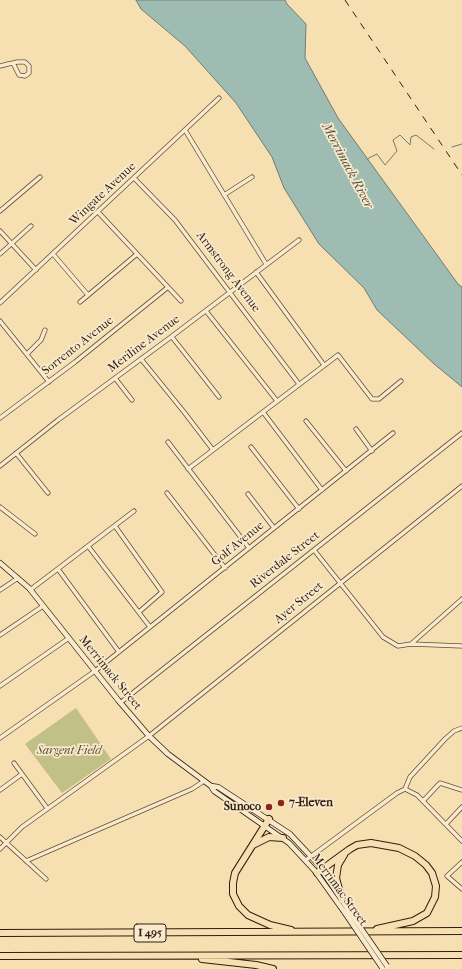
<!DOCTYPE html>
<style>
body{margin:0}
canvas{display:block;background:#f6dfb0}
</style>
<canvas width="462" height="969"></canvas>
<script>
const context = document.querySelector('canvas').getContext('2d');
context.lineJoin = 'round';
function paint(path, color) { context.fillStyle = color; context.fill(path, 'evenodd'); }
const poly = rows => new Path2D(rows.map(r => 'M' + r).join(''));
function stroke(path, color, width, dash) { context.strokeStyle = color; context.lineWidth = width; context.lineCap = dash ? 'butt' : 'round'; context.setLineDash(dash || []); context.stroke(path); }
function drawText(font, color, halo, rows, align = 'center') {
  context.font = font + ' "IM FELL French Canon",serif'; context.lineWidth = 3.5; context.setLineDash([]); context.textBaseline = 'middle'; context.strokeStyle = halo; context.fillStyle = color; for (const [text, x, y, turn = 0] of rows) {
    context.save(); context.translate(x, y); context.rotate((+turn || 0) * Math.PI / 180); context.textAlign = isNaN(turn) ? turn : align; if (halo) context.strokeText(text, 0, 0); context.fillText(text, 0, 0); context.restore();
  }
}
const green = poly([
 [76,708,111,759,62,793,25,744]
]);
const water = poly([
 [136,0,285,0,287,4,306,24,305,58,338,118,458,284,462,287,462,387,433,363,377,310,364,288,319,244,284,188,272,157,236,103,185,46,141,9,136,0]
]);
const stream = poly([
 [452,147,462,144],
 [367,159,377,154,385,165,397,151,393,140,400,135,410,145,411,137,416,135,434,149]
]);
const minor = poly([
 [0,66,8,64,13,63,17,62,25,62,29,66,29,73,25,76,19,75,13,63],
 [185,130,266,264],
 [134,178,175,220,299,384],
 [224,195,252,177],
 [0,211,40,177],
 [98,212,181,301],
 [0,231,36,270],
 [0,254,31,226],
 [53,254,88,295],
 [256,272,324,365],
 [80,302,137,254],
 [0,303,219,98],
 [206,311,277,401],
 [0,321,49,382],
 [172,337,219,397],
 [27,354,41,340,45,330],
 [141,359,184,412,213,450],
 [115,378,132,400],
 [263,412,322,490],
 [0,418,75,362,167,288],
 [306,421,346,471],
 [356,429,372,451],
 [168,442,249,548],
 [251,447,299,509],
 [16,453,48,493],
 [0,466,58,420,171,337,299,240],
 [188,469,338,355,372,399,379,399,401,381],
 [167,493,225,568],
 [248,494,274,528],
 [0,507,35,534],
 [115,526,162,592,139,612],
 [88,546,150,627],
 [314,550,383,637,398,646,411,644,462,599],
 [58,569,119,652],
 [0,590,18,578],
 [30,590,134,511],
 [0,635,43,606],
 [411,644,462,646],
 [0,686,69,638],
 [120,703,462,433],
 [0,738,95,671,393,433],
 [14,763,47,808],
 [405,789,410,777,445,739,454,731,462,728],
 [0,790,22,774],
 [423,801,440,783,462,790],
 [446,824,462,807],
 [0,837,46,879],
 [0,849,22,827,149,736,462,486],
 [306,860,397,793,405,789,417,795,462,841],
 [26,861,192,789,204,781],
 [462,862,447,876,462,889]
]);
const secondary = poly([
 [0,563,29,588,118,700,149,736,168,754,211,786,214,791,289,843,315,871,345,913],
 [211,786,218,787,290,834,318,864,349,911]
]);
const motorway = poly([
 [269,819,235,873,233,883,233,894,239,906,248,915,270,925,291,930],
 [253,845,269,837,283,838],
 [317,873,350,849,357,845,371,843,399,848,415,856,426,865,432,873,436,886,435,897,427,913,413,921,377,929],
 [342,900,336,878,338,865,344,855],
 [0,933,462,931],
 [0,956,462,955],
 [202,959,256,965,273,969]
]);
const rail = poly([
 [345,0,462,175]
]);
const secondaryBridge = poly([
 [349,911,387,966],
 [345,913,383,969]
]);
const markers = [
 [281,803,4,"#8f2418"],
 [269,807,4,"#8f2418"]
];
const shields = [
 [150,933,32]
];
const shieldNames = [
 ["I 495",150,933]
];
const streetNames = [
 ["Wingate Avenue",103,194,-43],
 ["Armstrong Avenue",228,272,53],
 ["Meriline Avenue",144,344,-37],
 ["Sorrento Avenue",78,346,-38],
 ["Golf Avenue",238,544,-39],
 ["Riverdale Street",285,560,-38],
 ["Ayer Street",299,603,-39],
 ["Merrimack Street",110,673,51],
 ["Merrimac Street",339,890,54]
];
const parkNames = [
 ["Sargent Field",69,751]
];
const poiNames = [
 ["7-Eleven",289,803],
 ["Sunoco",261,807,"right"]
];
const waterNames = [
 ["Merrimack River",347,166,62]
];
paint(green, '#c1c087');
paint(water, '#9ebcb2');
stroke(water, '#727c72', 1);
stroke(stream, '#727c72', 1);
stroke(minor, '#624e3a', 5);
stroke(secondary, '#301d12', 6);
stroke(motorway, '#301d12', 8);
stroke(minor, '#f9eacc', 3.5);
stroke(secondary, '#f9eacc', 4.5);
stroke(motorway, '#f6dfb0', 6);
stroke(rail, '#301d12', 1, [7, 7]);
stroke(secondaryBridge, '#301d12', 6, []);
stroke(secondaryBridge, '#f9eacc', 4.5);
for (const [x, y, r, color] of markers) { const dot = new Path2D(); dot.arc(x, y, r, 0, 2 * Math.PI); context.fillStyle = color; context.fill(dot); stroke(dot, '#f9eacc', 1.5); }
for (const [x, y, w] of shields) { const box = new Path2D(); box.roundRect(x - w / 2, y - 9, w, 18, 3); context.fillStyle = '#f9eacc'; context.fill(box); stroke(box, '#301d12', 1); }
drawText('bold 11px', '#301d12', null, shieldNames);
drawText('12px', '#301d12', '#f9eacc', streetNames);
drawText('italic 12px', '#5c4e35', '#f9eacc', parkNames);
drawText('bold 12px', '#301d12', '#f9eacc', poiNames, 'left');
drawText('italic 13px', '#514d42', '#f9eacc', waterNames);
</script>
